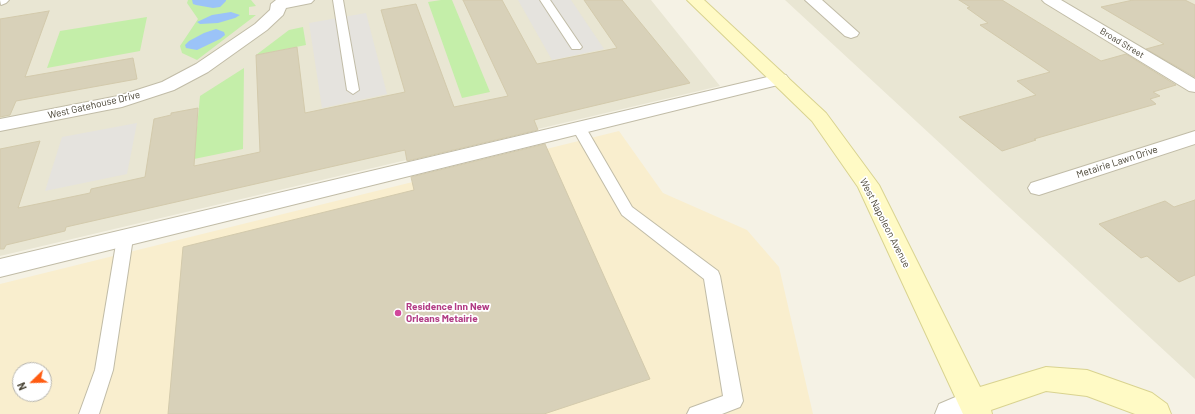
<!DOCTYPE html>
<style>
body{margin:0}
#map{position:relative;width:1195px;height:414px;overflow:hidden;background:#f5f2e5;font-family:Barlow,sans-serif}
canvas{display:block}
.north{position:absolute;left:12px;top:362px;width:40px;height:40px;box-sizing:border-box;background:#fff;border:1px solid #b6b4ae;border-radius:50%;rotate:247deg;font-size:11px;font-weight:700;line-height:16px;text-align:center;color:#484334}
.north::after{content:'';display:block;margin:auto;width:14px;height:18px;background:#ff5c12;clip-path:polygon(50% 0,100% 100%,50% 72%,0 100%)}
</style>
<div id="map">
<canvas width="1195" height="414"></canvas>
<div class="north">N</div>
</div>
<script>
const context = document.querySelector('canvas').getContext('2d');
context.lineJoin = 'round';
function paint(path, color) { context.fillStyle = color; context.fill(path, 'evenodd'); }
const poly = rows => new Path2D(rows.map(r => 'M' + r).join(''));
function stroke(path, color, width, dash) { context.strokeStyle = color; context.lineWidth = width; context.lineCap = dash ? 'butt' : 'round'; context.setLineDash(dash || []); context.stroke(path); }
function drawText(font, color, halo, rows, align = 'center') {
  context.font = font + ' Barlow,sans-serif'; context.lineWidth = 3.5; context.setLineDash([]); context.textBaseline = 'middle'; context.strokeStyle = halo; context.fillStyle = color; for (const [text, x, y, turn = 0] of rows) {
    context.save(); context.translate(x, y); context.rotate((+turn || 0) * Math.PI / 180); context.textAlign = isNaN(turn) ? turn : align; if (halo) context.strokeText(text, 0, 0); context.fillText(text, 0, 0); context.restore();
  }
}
const residential = poly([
 [0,0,651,0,720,86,0,256],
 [785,0,1195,0,1195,379]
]);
const commercial = poly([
 [619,131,663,193,747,230,779,267,813,414,0,414,0,284],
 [20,370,44,370,44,394,20,394]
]);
const green = poly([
 [188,0,251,0,256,6,249,7,249,15,256,15,197,60,182,53,180,46,198,19,187,3],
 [441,0,452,0,490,92,462,98,428,2],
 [147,17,140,51,47,68,60,31],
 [303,27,306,45,256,55,289,30],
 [244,68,243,149,194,159,200,96]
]);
const parking = poly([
 [518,0,571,0,604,49,552,60],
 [366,13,387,94,322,108,309,23],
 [137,123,127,174,45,191,62,137]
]);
const water = poly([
 [192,0,226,0,226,1,220,7,213,8,196,5,193,4],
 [231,12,240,15,235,18,218,23,200,24,197,22,212,15],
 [216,29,224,32,225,35,220,39,197,50,186,48,185,45,189,41,204,33]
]);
const building = poly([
 [463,0,502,0,537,64,617,48,584,0,622,0,690,83,534,120,538,130,407,161,405,150,66,227,65,231,6,245,4,249,0,249,0,149,40,141,18,208,90,193,91,189,145,177,154,119,171,115,171,113,198,108,194,166,260,152,256,55,297,47,305,113,405,92,381,10,416,4,454,107,508,96,463,0],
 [959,0,1002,0,1101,61,1126,54,1176,85,1153,92,1160,96,1150,99,1156,104,1034,139,1036,140,1002,151,959,117,1036,95,1017,81,1050,72,980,25,988,23,967,8,970,7,959,0],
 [1133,0,1185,0,1195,5,1195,77,1146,49,1164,44,1101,7,1133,0],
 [49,11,25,77,133,58,137,79,16,101,10,115,0,117,0,19,49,11],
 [545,144,650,379,544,414,168,414,183,247,414,190,411,177,545,144],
 [1195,200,1195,275,1179,282,1147,256,1141,258,1099,224,1165,201,1174,207,1195,200]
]);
const lane = poly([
 [333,0,343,0,359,90,353,94,347,90,333,0],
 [540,0,550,0,582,47,580,49,572,49,540,0],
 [579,124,584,125,586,128,632,207,718,271,720,276,743,401,740,407,722,414,687,414,690,408,723,396,704,279,622,215,572,128,574,125,579,124],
 [125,232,131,234,133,238,113,370,99,414,79,414,95,370,117,238,119,234,125,232]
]);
const street = poly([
 [0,0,9,0,6,3,1,5,0,0],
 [276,0,314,0,311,3,286,8,283,15,267,30,208,72,174,90,122,107,0,131,0,119,118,96,162,82,196,64,255,24,270,10,271,4,276,0],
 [805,0,822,0,859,33,857,36,851,38,845,36,805,0],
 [1042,0,1061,0,1195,79,1195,92,1189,91,1045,3,1042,0],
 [780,74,786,75,789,79,786,83,0,277,0,259,780,74],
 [1195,131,1195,144,1039,195,1031,193,1028,188,1031,183,1195,131],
 [972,390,982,394,986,403,982,412,979,414,935,414,939,404,972,390]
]);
const secondary = poly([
 [687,0,704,0,826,113,879,185,980,387,1046,367,1087,370,1152,393,1167,404,1171,414,1135,414,1087,396,1046,391,991,410,992,414,963,414,858,187,812,121,687,0]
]);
const markers = [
 [398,313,4,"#d1479c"]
];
const farStreetnames = [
 ["Broad Street",1122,43,31]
];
const streetNames = [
 ["West Gatehouse Drive",94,105,-13],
 ["Metairie Lawn Drive",1117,162,-18],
 ["West Napoleon Avenue",885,223,63]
];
const hotelNames = [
 ["Residence Inn New",406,307],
 ["Orleans Metairie",406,319]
];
paint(residential, '#e9e6d3');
paint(commercial, '#f9eece');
paint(green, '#c4eea9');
paint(parking, '#e5e3de');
paint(water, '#9bc3f8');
paint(building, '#d8d1b9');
stroke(building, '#d3caac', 1);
stroke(lane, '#c1bca7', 2);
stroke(street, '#c1bca7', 2);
stroke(secondary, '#d9d390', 2);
paint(lane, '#fff');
paint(street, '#fff');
paint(secondary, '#fffac5');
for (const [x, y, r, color] of markers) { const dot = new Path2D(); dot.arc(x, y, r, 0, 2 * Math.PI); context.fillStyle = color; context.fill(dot); stroke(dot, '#fff', 1.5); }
drawText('9px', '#484334', '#fff', farStreetnames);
drawText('10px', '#484334', '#fff', streetNames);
drawText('bold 10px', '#b23c85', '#fff', hotelNames, 'left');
</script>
